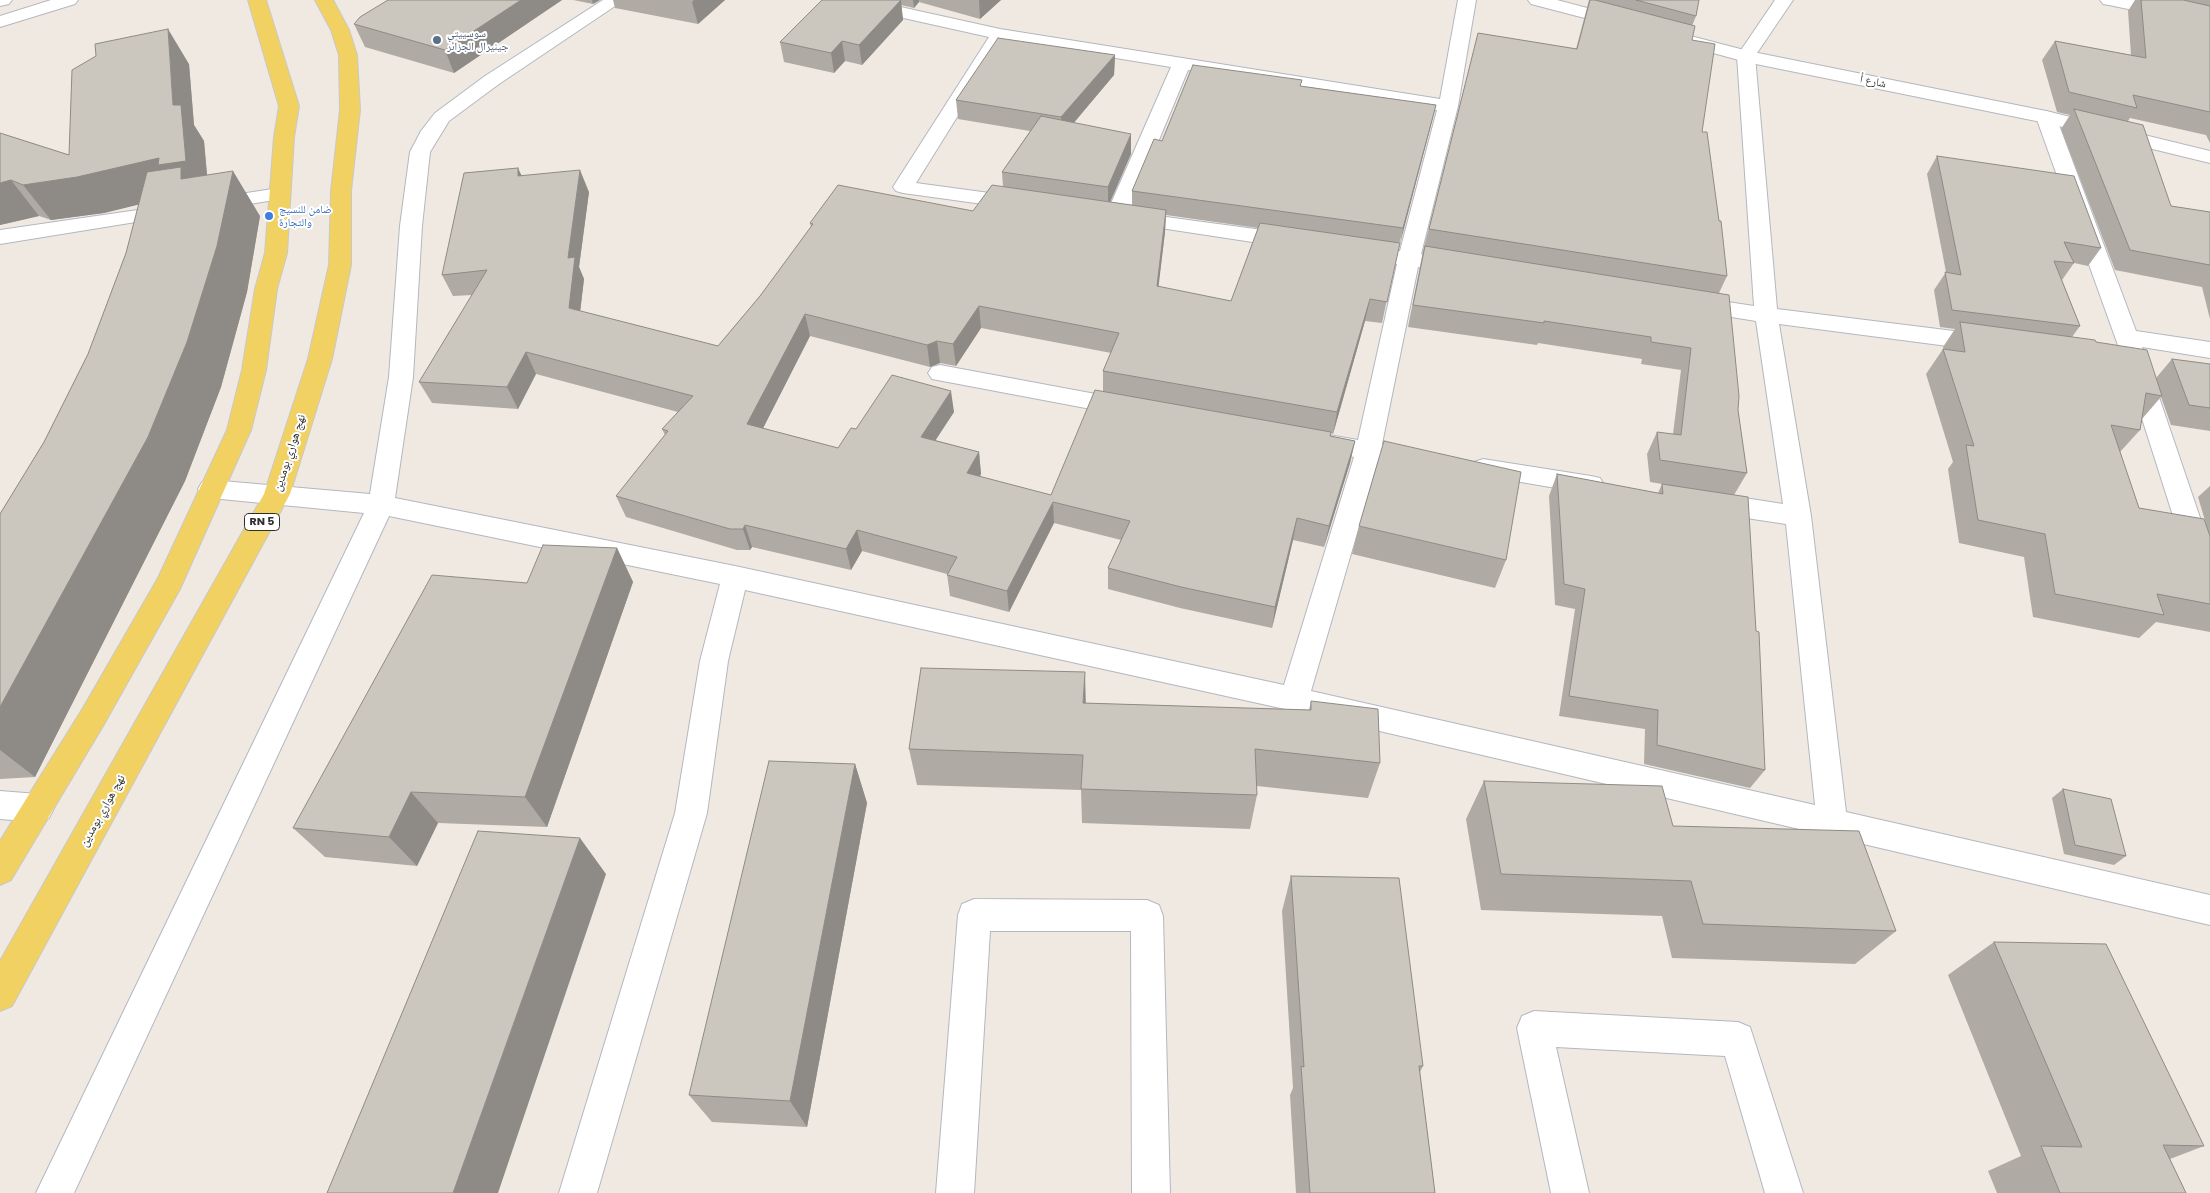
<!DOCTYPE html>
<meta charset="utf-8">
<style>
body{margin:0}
canvas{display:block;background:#efe9e1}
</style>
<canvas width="2210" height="1193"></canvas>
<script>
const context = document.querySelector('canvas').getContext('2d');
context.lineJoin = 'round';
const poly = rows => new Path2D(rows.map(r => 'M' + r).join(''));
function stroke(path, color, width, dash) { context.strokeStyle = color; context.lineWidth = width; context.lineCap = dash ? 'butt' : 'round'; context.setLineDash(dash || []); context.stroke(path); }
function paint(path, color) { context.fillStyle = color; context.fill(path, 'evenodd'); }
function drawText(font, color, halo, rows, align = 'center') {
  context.font = font + ' Poppins,"Noto Naskh Arabic",sans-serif'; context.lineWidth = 4; context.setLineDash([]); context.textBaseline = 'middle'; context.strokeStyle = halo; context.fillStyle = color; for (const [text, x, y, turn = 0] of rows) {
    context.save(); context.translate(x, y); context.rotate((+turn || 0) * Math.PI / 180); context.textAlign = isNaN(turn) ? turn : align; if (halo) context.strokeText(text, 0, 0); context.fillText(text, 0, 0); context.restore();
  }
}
const lane = poly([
 [279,188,286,190,289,194,286,198,214,210,207,208,204,204,207,200,214,198,279,188],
 [172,205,179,207,182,211,179,215,0,244,0,230,172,205],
 [0,791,38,794,49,798,54,808,49,818,38,822,0,819,0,791]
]);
const street = poly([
 [603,0,624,0,499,84,449,121,430,152,422,226,413,377,395,498,735,566,1284,685,1354,457,1308,448,1305,442,1308,436,1317,433,1358,440,1397,264,1351,256,1348,251,1351,246,1359,244,1400,251,1437,110,1188,70,1129,212,1292,234,1300,236,1303,241,1300,246,1292,248,1121,222,1116,223,1109,221,1105,217,1171,67,1005,40,916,183,1019,197,1026,199,1029,203,1026,207,1019,209,903,193,896,191,893,187,989,37,845,5,839,4,836,0,869,0,1000,29,1440,99,1458,0,1476,0,1458,106,1421,254,1465,261,1468,266,1465,271,1457,273,1418,267,1382,444,1427,453,1431,459,1427,465,1418,468,1378,461,1311,691,1815,805,1786,524,1713,513,1704,510,1700,503,1704,496,1713,493,1783,504,1756,321,1695,311,1687,309,1684,304,1687,299,1695,297,1754,306,1737,56,1775,0,1793,0,1755,56,1777,309,1986,335,1994,338,1998,343,1994,348,1986,351,1779,324,1811,516,1846,812,2210,895,2210,925,1294,711,745,590,728,661,707,813,597,1193,559,1193,675,813,700,661,720,584,389,516,74,1193,36,1193,364,513,211,498,202,496,198,489,202,482,211,480,370,494,389,377,400,226,410,152,421,131,435,113,485,76,603,0],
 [2100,0,2134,0,2210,16,2210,26,2109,5,2103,4,2100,0],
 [2046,111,2053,113,2056,117,2136,331,2210,342,2210,358,2142,347,2210,547,2210,599,2200,596,2196,588,2124,362,2036,117,2039,113,2046,111],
 [940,365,1128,400,1137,402,1140,408,1137,414,1128,416,932,379,928,373,932,367,940,365],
 [1483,459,1591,476,1600,478,1604,485,1600,492,1591,494,1474,474,1470,468,1474,462,1483,459],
 [974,899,1147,900,1159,905,1163,916,1170,1193,1132,1193,1131,931,990,931,974,1193,936,1193,958,915,962,904,974,899],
 [1534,1011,1738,1022,1750,1027,1803,1193,1765,1193,1725,1056,1556,1047,1589,1193,1551,1193,1517,1028,1522,1016,1534,1011]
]);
const secondary = poly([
 [0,0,12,0,9,4,0,6,0,0],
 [51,0,78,0,75,4,0,27,0,16,51,0],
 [1528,0,1557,0,1629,19,1632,23,1629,27,1623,28,1531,4,1528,0],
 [1679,33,1748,51,2046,111,2210,151,2210,163,2046,123,1746,62,1673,42,1670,38,1673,34,1679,33]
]);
const primary = poly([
 [248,0,266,0,299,106,294,137,287,253,277,289,266,370,251,430,180,589,103,726,11,880,0,885,0,841,83,708,158,578,227,430,242,370,255,289,265,253,274,137,279,106,248,0],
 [315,0,333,0,349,30,357,55,360,110,351,191,351,265,332,359,290,494,12,1006,0,1011,0,961,264,494,308,359,329,265,331,191,340,110,339,55,331,30,315,0]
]);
const wall = poly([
 [388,0,562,0,454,73,365,47,354,24],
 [573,0,600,0,593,4],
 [613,0,725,0,698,24,615,8],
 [822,0,1001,0,980,19,919,2,914,8,901,5,903,20,862,65,845,61,834,73,784,62,780,42],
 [1589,0,1699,0,1696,16,1692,26,1692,40,1702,132,1719,221,1727,276,1719,293,1738,410,1747,473,1734,495,1756,631,1765,770,1750,788,1644,764,1645,729,1559,716,1575,609,1555,605,1549,496,1557,474,1658,493,1662,484,1650,482,1647,454,1657,432,1673,434,1681,370,1641,364,1642,359,1538,343,1537,345,1408,327,1423,251,1478,33,1576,49],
 [2135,0,2210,0,2210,143,2206,135,2130,118,2128,121,2171,206,2210,212,2210,319,2202,287,2115,270,2061,129,2070,115,2057,112,2042,60,2055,41,2131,55,2128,11],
 [1115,55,1114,75,1074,122,1131,154,1110,202,1132,205,1132,191,1162,141,1301,86,1436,105,1431,125,1398,248,1382,323,1365,321,1333,434,1331,433,1331,436,1355,441,1350,463,1324,547,1293,540,1272,628,1180,608,1108,589,1108,568,1121,540,1054,523,1009,612,950,596,947,574,862,551,851,570,752,547,750,550,737,550,626,517,616,496,665,435,662,429,678,412,536,374,518,409,432,403,419,382,472,295,453,296,442,275,522,176,589,192,579,267,584,279,580,311,718,346,760,296,811,227,810,223,973,211,1003,187,1002,172,1030,131,958,119,956,100],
 [1166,215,1258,228,1231,301,1158,287,1165,232],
 [981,328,1111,353,1103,371,1103,391,1051,495,980,477,981,474,979,452,935,440,954,412,856,429,838,448,763,428,810,336,930,367,940,363,956,366],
 [189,64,194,125,204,141,207,175,260,216,247,292,221,387,185,481,35,777,0,779,0,514,44,442,88,354,126,253,139,204,104,213,51,220,39,216,0,225,0,133,69,155],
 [1937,156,2101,248,2088,266,2074,263,2062,280,2080,326,2072,337,2096,342,2156,378,2172,359,2210,364,2210,431,2171,425,2161,397,2142,419,2140,430,2120,452,2139,508,2206,524,2198,497,2210,486,2210,632,2156,622,2139,638,2033,617,2024,557,1959,543,1948,469,1953,462,1926,374,1943,349,1944,350,1943,347,1955,329,1940,327,1934,290,1946,272,1927,174],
 [1359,526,1506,560,1495,588,1352,554],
 [617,548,633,582,547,827,438,823,417,866,325,857,293,828,527,583],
 [1311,701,1380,763,1368,798,1257,786,1257,795,1250,829,1082,823,1081,790,917,785,909,749,1086,703,1309,710],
 [855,764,867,803,807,1127,712,1122,689,1095],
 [1484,781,1673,826,1896,931,1855,964,1672,958,1662,916,1481,910,1466,819],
 [2063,789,2126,856,2114,865,2064,854,2052,798],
 [1291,876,1423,1066,1420,1072,1435,1193,1296,1193,1290,1095,1293,1088,1282,911],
 [1994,942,2204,1146,2170,1159,2186,1193,1997,1193,1988,1171,2021,1156,1948,975]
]);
const shadedWall = poly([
 [521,0,562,0,454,73,445,50],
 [592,0,600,0,593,4],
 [694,0,725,0,698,24,692,2],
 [901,0,903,20,862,65,859,45],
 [913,0,919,0,919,2,914,8],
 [979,0,1001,0,980,19],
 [168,29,189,64,194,125,204,141,209,197,178,195,104,213,51,220,23,185,173,105],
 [842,41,845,61,834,73,831,53],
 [1115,55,1114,75,1062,137,1061,117],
 [1436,105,1431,125,1399,248,1403,228],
 [1131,134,1131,154,1108,207,1108,187],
 [518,168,528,189,518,176],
 [580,170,589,192,579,267,584,279,578,330,569,308,568,258],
 [233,171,260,216,247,292,221,387,185,481,35,777,0,750,0,707],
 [11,180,39,216,0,225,0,183],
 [1166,210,1165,232,1156,308,1157,286],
 [1370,299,1365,321,1333,434,1337,412],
 [979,306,981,328,956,366,953,344],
 [805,314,810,336,754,446,747,424],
 [937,341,940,363,930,367,927,345],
 [526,352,536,374,518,409,507,387],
 [951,391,954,412,924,458,921,437],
 [1355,441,1350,463,1324,547,1329,526],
 [979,452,981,474,969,495,967,473],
 [1053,502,1054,523,1009,612,1007,591],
 [1297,518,1293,540,1272,628,1275,607],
 [745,525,752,547,750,550,743,529],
 [857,530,862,551,851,570,846,549],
 [617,548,633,582,547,827,525,797],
 [1085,672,1086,710,1083,703],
 [855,764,867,803,807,1127,790,1101],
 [411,792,438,823,417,866,389,837],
 [580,838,606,874,498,1193,453,1193]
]);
const building = poly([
 [388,0,521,0,445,50,354,24,360,17,388,0],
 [822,0,901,0,859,45,842,41,831,53,780,42,822,0],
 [1590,0,1595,0,1695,26,1692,40,1715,44,1702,132,1707,132,1719,221,1721,221,1727,276,1429,229,1478,33,1577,49,1590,0],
 [1636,0,1699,0,1696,16,1636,0],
 [2141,0,2183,0,2210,6,2210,112,2133,95,2137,108,2069,92,2055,41,2146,58,2141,0],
 [168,29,173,105,181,105,186,161,158,165,159,158,77,177,23,185,11,180,0,183,0,133,69,155,72,70,96,56,95,44,168,29],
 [998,38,1115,55,1061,117,956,100,998,38],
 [1193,65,1302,80,1300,86,1436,105,1403,228,1132,191,1154,139,1162,141,1193,65],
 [2074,109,2143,125,2171,206,2210,212,2210,265,2130,250,2074,109],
 [1041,116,1131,134,1108,187,1002,172,1041,116],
 [1937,156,2074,176,2101,248,2064,242,2074,263,2054,261,2080,326,1952,310,1945,272,1961,275,1937,156],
 [181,167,181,179,233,171,217,246,187,342,148,437,0,707,0,514,44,442,88,354,126,253,147,172,181,167],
 [518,168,518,176,580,170,568,258,575,257,569,308,718,346,760,296,813,224,810,223,838,185,973,211,992,185,1166,210,1157,286,1231,301,1260,223,1400,243,1387,302,1370,299,1337,412,1103,371,1119,333,979,306,953,344,937,341,927,345,805,314,747,424,838,448,851,428,856,429,892,375,951,391,921,437,979,452,967,473,1051,495,1095,390,1331,432,1330,436,1355,441,1329,526,1297,518,1275,607,1181,587,1108,568,1130,521,1053,502,1007,591,947,575,957,557,857,530,846,549,745,525,743,529,730,529,616,496,668,431,662,429,693,396,526,352,507,387,419,382,487,270,442,275,464,173,518,168],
 [1425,246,1729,295,1739,396,1738,410,1747,473,1660,460,1657,432,1681,435,1691,348,1651,342,1651,337,1544,321,1544,323,1413,305,1425,246],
 [1960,322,2095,340,2096,342,2147,350,2162,396,2146,393,2140,430,2111,425,2139,508,2204,519,2210,536,2210,604,2157,594,2164,615,2055,594,2045,534,1978,520,1966,445,1974,446,1943,349,1965,352,1960,322],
 [2172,359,2210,364,2210,408,2189,405,2172,359],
 [1384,441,1521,472,1506,560,1359,526,1384,441],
 [1557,474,1663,494,1662,484,1748,497,1756,631,1759,632,1765,770,1657,745,1658,710,1569,696,1585,589,1564,584,1557,474],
 [543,545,617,548,525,797,411,792,389,837,293,828,432,575,527,583,543,545],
 [921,668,1085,672,1083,703,1311,710,1311,701,1378,709,1380,763,1255,749,1257,795,1081,789,1083,755,909,749,921,668],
 [769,761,855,764,790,1101,689,1095,769,761],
 [1484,781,1662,786,1673,826,1859,831,1896,931,1703,924,1691,881,1501,874,1484,781],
 [2063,789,2111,799,2126,856,2075,845,2063,789],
 [478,831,580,838,453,1193,327,1193,478,831],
 [1291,876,1399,878,1423,1066,1419,1066,1435,1193,1310,1193,1301,1066,1304,1067,1291,876],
 [1994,942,2106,944,2204,1146,2163,1145,2186,1193,2060,1193,2041,1146,2082,1147,1994,942]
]);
const markers = [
 [437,40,5,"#5c6f8a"],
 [269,216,5,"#3f7fe0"]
];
const farServicenames = [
 ["سوسييتي",447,34],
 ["جينيرال الجزائر",447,47]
];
const farStreetnames = [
 ["شارع أ",1873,82,12]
];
const farShopnames = [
 ["ضامن للنسيج",279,210],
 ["والتجارة",279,223]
];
const shields = [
 [262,522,35]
];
const shieldNames = [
 ["RN 5",262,522]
];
const streetNames = [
 ["نهج هواري بومدين",290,453,-72],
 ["نهج هواري بومدين",103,811,-61]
];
stroke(lane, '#b4b7c1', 2);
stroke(street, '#b4b7c1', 2);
stroke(secondary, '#b4b7c1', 2);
stroke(primary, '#c9c9c9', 2);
paint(lane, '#fff');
paint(street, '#fff');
paint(secondary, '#fff');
paint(primary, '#f2d163');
paint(wall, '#afaba4');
paint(shadedWall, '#8e8b86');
paint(building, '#cbc7bf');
stroke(building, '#8e8b86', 1);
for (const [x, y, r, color] of markers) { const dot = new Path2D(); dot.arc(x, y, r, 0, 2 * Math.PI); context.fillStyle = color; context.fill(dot); stroke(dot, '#fff', 2); }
drawText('11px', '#4e5e75', '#fff', farServicenames, 'left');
drawText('11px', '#2e2e2e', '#fff', farStreetnames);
drawText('11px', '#366cbe', '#fff', farShopnames, 'left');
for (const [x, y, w] of shields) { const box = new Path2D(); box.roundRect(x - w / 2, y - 8.5, w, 17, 4); context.fillStyle = '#fff'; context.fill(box); stroke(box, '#2e2e2e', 1); }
drawText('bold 11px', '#2e2e2e', null, shieldNames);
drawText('12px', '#2e2e2e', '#fff', streetNames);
</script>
